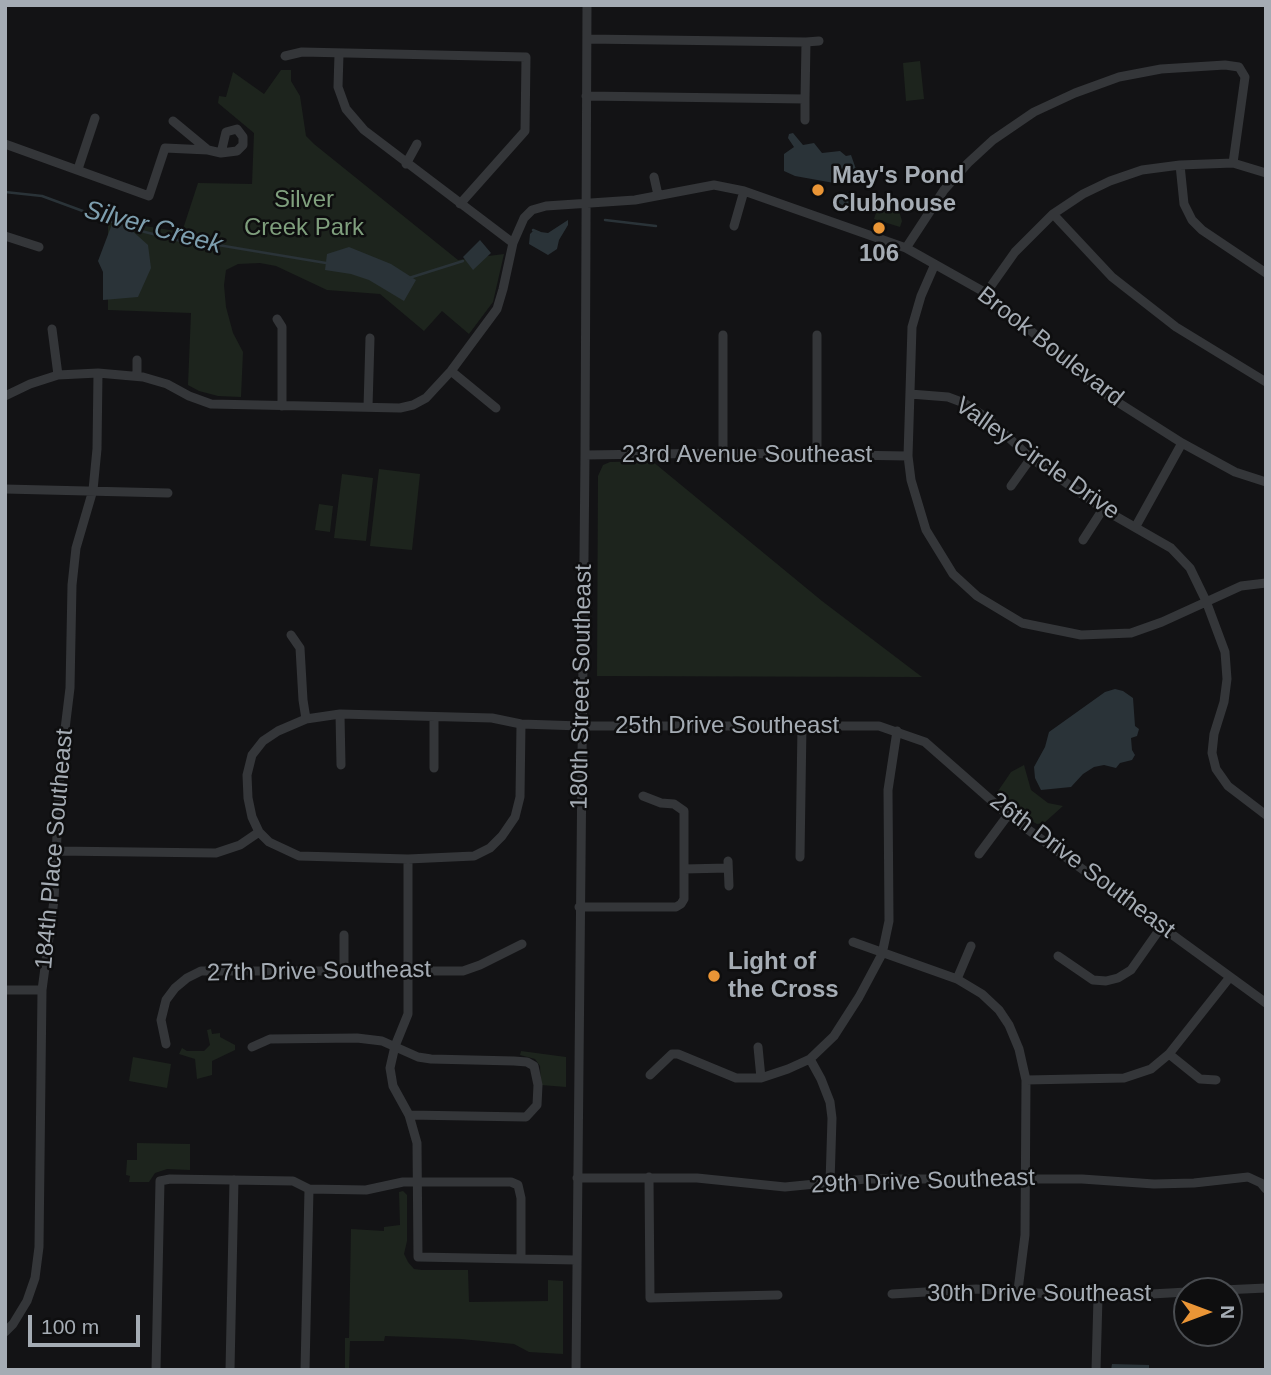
<!DOCTYPE html>
<style>
body{margin:0}
#map{position:relative;width:1271px;height:1375px;overflow:hidden;background:#131315;font-family:Helvetica,sans-serif}
canvas{display:block}
.frame{position:absolute;inset:0;border:7px solid #a5acb4;pointer-events:none}
.north{position:absolute;left:1173px;top:1277px;width:70px;height:70px;box-sizing:border-box;background:#0e0e0f;border:2px solid #4a4d51;border-radius:50%;rotate:90deg;font-size:19px;font-weight:700;line-height:28px;text-align:center;color:#a5acb4}
.north::after{content:'';display:block;margin:auto;width:24px;height:32px;background:#ea9536;clip-path:polygon(50% 0,100% 100%,50% 72%,0 100%)}
.scale{position:absolute;left:28px;top:1315px;width:112px;height:32px;box-sizing:border-box;border:4px solid #a5acb4;border-top:0;padding-left:9px;font-size:21px;line-height:24px;white-space:nowrap;color:#a5acb4;-webkit-text-stroke:5px #0e0e0f;paint-order:stroke}
</style>
<div id="map">
<canvas width="1271" height="1375"></canvas>
<div class="frame"></div>
<div class="north">N</div>
<div class="scale">100 m</div>
</div>
<script>
const context = document.querySelector('canvas').getContext('2d');
context.lineJoin = 'round';
function paint(path, color) { context.fillStyle = color; context.fill(path, 'evenodd'); }
const poly = rows => new Path2D(rows.map(r => 'M' + r).join(''));
function stroke(path, color, width, dash) { context.strokeStyle = color; context.lineWidth = width; context.lineCap = dash ? 'butt' : 'round'; context.setLineDash(dash || []); context.stroke(path); }
function drawText(font, color, halo, rows, align = 'center') {
  context.font = font + ' Helvetica,sans-serif'; context.lineWidth = 5; context.setLineDash([]); context.textBaseline = 'middle'; context.strokeStyle = halo; context.fillStyle = color; for (const [text, x, y, turn = 0] of rows) {
    context.save(); context.translate(x, y); context.rotate((+turn || 0) * Math.PI / 180); context.textAlign = isNaN(turn) ? turn : align; if (halo) context.strokeText(text, 0, 0); context.fillText(text, 0, 0); context.restore();
  }
}
const green = poly([
 [920,61,924,99,906,101,903,63],
 [281,70,291,70,291,81,300,96,306,136,314,144,458,260,504,254,493,302,469,334,442,311,424,331,380,294,327,290,276,266,260,263,238,264,226,270,224,285,226,307,233,333,243,352,241,397,218,396,199,391,188,385,191,313,108,310,108,220,182,232,198,183,252,184,254,133,218,103,219,96,226,97,233,72,264,94],
 [878,207,887,207,899,211,902,221,900,227,874,219],
 [652,461,822,601,922,677,597,676,598,476,603,465,610,462],
 [379,469,420,474,412,550,370,546],
 [342,474,373,478,366,541,334,538],
 [319,504,333,506,330,532,315,530],
 [1024,765,1031,790,1048,803,1063,806,1044,823,1037,824,1024,817,996,794,1011,772],
 [211,1029,212,1034,220,1033,220,1037,235,1045,235,1050,212,1061,212,1075,197,1079,195,1059,179,1054,182,1048,187,1051,204,1051,210,1045,207,1030],
 [521,1051,566,1057,566,1087,541,1085,540,1066,535,1059,520,1055],
 [133,1057,171,1064,167,1088,129,1081],
 [137,1143,190,1144,190,1170,167,1169,155,1173,149,1182,129,1182,130,1176,126,1175,127,1160,137,1160],
 [403,1191,407,1195,407,1241,404,1254,408,1262,414,1269,422,1270,468,1270,469,1302,548,1301,548,1280,563,1281,563,1354,529,1352,514,1344,461,1339,385,1336,384,1341,350,1341,349,1370,345,1370,345,1338,349,1338,351,1229,384,1231,384,1227,400,1225,399,1192]
]);
const water = poly([
 [793,133,803,145,814,143,822,153,840,151,846,156,851,155,857,172,862,176,862,180,857,183,834,183,795,176,784,171,784,154,794,147,788,138,789,134],
 [842,192,856,195,857,200,853,205,845,207,839,203,838,196],
 [568,220,568,225,559,240,557,249,548,255,529,244,530,234,533,231,548,233],
 [112,224,129,228,148,245,151,268,138,297,103,300,103,272,98,261],
 [480,240,491,253,473,270,463,257],
 [349,247,391,264,416,280,404,301,369,280,351,274,325,270,327,254],
 [1115,689,1123,691,1133,698,1135,726,1139,729,1137,736,1131,738,1132,750,1135,755,1132,760,1120,763,1116,768,1104,765,1094,767,1083,774,1071,787,1041,790,1035,778,1034,767,1045,747,1049,732,1105,692],
 [1112,1364,1149,1365,1149,1370,1111,1370]
]);
const stream = poly([
 [5,192,42,196,129,228,193,244,218,245,326,263],
 [605,220,656,226],
 [533,230,540,233],
 [409,278,463,261]
]);
const minor = poly([
 [806,42,819,41],
 [339,54,338,87,346,109,364,130,513,243],
 [285,56,302,52,526,57,525,131,460,204],
 [586,96,805,99,806,42,587,39],
 [805,120,805,99],
 [173,121,208,150],
 [5,144,149,196,165,148,208,150,221,153,237,151,243,145,243,137,237,129,226,132,221,153],
 [406,164,417,144],
 [1180,165,1184,204,1192,220,1202,230,1266,273],
 [78,169,95,118],
 [654,177,658,195],
 [1053,214,1112,277,1176,327,1266,382],
 [734,226,744,191],
 [5,236,39,247],
 [906,248,944,190,968,163,993,140,1034,112,1075,93,1119,77,1161,69,1225,65,1239,67,1245,77,1233,163],
 [935,264,921,296,912,327,908,456,911,480,926,530,953,574,977,596,1022,623,1081,635,1131,633,1162,622,1241,586,1266,583],
 [986,293,1015,252,1053,214,1083,194,1110,181,1142,170,1180,165,1233,163,1266,173],
 [277,319,282,327,282,406],
 [52,329,58,375],
 [137,360,137,376],
 [451,371,496,408],
 [910,394,948,397,964,403,987,418,1031,458,1103,509,1171,548,1190,568,1206,601,1225,652,1227,679,1224,702,1214,734,1212,753,1216,769,1228,786,1266,815],
 [5,396,30,384,58,375,98,373,143,377,167,384,189,396,211,404,400,408,413,405,426,398,451,371,497,309,503,289,513,243,524,218,532,210,546,206,635,200,714,185,744,191,906,248,986,293,1108,396,1182,443,1235,472,1266,482],
 [368,407,370,338],
 [723,453,723,335],
 [817,454,817,335],
 [585,455,723,453,908,456],
 [1011,486,1031,458],
 [5,489,168,493],
 [1136,526,1182,443],
 [1083,540,1103,509],
 [291,635,300,648,303,700,306,719],
 [340,714,341,765],
 [521,724,520,797,515,817,502,836,490,848,474,856,408,859,299,856,269,842,259,832,252,817,248,798,247,775,252,755,263,741,278,731,306,719,340,714,492,718,521,724,581,726,879,726,925,742,1008,815,1266,1003],
 [434,768,434,717],
 [56,851,216,853,240,845,259,832],
 [979,854,1008,815],
 [800,857,802,725],
 [408,859,408,1014,395,1046,390,1068,393,1086,409,1115,417,1143,418,1257,576,1260],
 [728,861,729,886],
 [684,869,728,868],
 [579,907,676,907,681,904,684,899,684,811,674,804,661,803,643,796],
 [853,942,957,979,982,994,999,1010,1009,1025,1019,1049,1026,1080,1025,1235,1018,1290],
 [1058,956,1093,980,1106,981,1118,978,1131,970,1162,926],
 [344,970,344,935],
 [957,979,971,946],
 [5,990,42,990],
 [166,1044,161,1020,166,1000,175,988,187,978,201,971,463,971,480,965,522,944],
 [252,1047,270,1039,357,1038,382,1041,418,1057,431,1059,514,1061,527,1062,534,1066,538,1085,537,1105,526,1117,409,1115],
 [758,1047,761,1078],
 [1169,1054,1200,1079,1216,1080],
 [810,1059,821,1079,830,1102,832,1118,830,1183],
 [650,1075,672,1054,678,1054,736,1078,761,1078,788,1069,810,1059,834,1036,859,997,882,954,889,921,888,790,897,731],
 [1026,1080,1124,1078,1151,1069,1169,1054,1230,977],
 [649,1177,650,1298,778,1295],
 [577,1178,697,1178,785,1187,866,1179,1082,1179,1154,1184,1194,1183,1248,1177,1261,1183,1266,1189],
 [1201,1291,1266,1288],
 [892,1294,976,1289,1098,1297,1187,1292],
 [5,1332,13,1324,27,1301,35,1278,39,1247,42,990,54,900,60,770,70,688,72,585,76,548,93,490,97,449,98,373],
 [156,1370,160,1181,170,1179,293,1181,309,1189,366,1190,403,1182,511,1182,518,1185,521,1198,521,1259],
 [230,1370,234,1180],
 [305,1370,309,1189],
 [576,1370,585,455,587,5],
 [1096,1370,1098,1297]
]);
const markers = [
 [818,190,7,"#ea9536"],
 [879,228,7,"#ea9536"],
 [714,976,7,"#ea9536"]
];
const poiNames = [
 ["May's Pond",832,176],
 ["Clubhouse",832,204],
 ["106",879,254,"center"],
 ["Light of",728,962],
 ["the Cross",728,990]
];
const parkNames = [
 ["Silver",304,200],
 ["Creek Park",304,228]
];
const streetNames = [
 ["Brook Boulevard",1050,347,38],
 ["23rd Avenue Southeast",747,455],
 ["Valley Circle Drive",1037,459,35],
 ["180th Street Southeast",582,687,-89],
 ["25th Drive Southeast",727,726],
 ["184th Place Southeast",55,849,-85],
 ["26th Drive Southeast",1082,866,37],
 ["27th Drive Southeast",319,972,-1],
 ["29th Drive Southeast",923,1182,-2],
 ["30th Drive Southeast",1039,1294]
];
const waterNames = [
 ["Silver Creek",153,228,15]
];
paint(green, '#1d241d');
paint(water, '#2a3338');
stroke(stream, '#2a3338', 2.5);
stroke(minor, '#343639', 9);
for (const [x, y, r, color] of markers) { const dot = new Path2D(); dot.arc(x, y, r, 0, 2 * Math.PI); context.fillStyle = color; context.fill(dot); stroke(dot, '#0e0e0f', 2.5); }
drawText('bold 24px', '#a5acb4', '#0e0e0f', poiNames, 'left');
drawText('24px', '#7f9f7d', '#0e0e0f', parkNames);
drawText('24px', '#a5acb4', '#0e0e0f', streetNames);
drawText('italic 26px', '#7d9eae', '#0e0e0f', waterNames);
</script>
